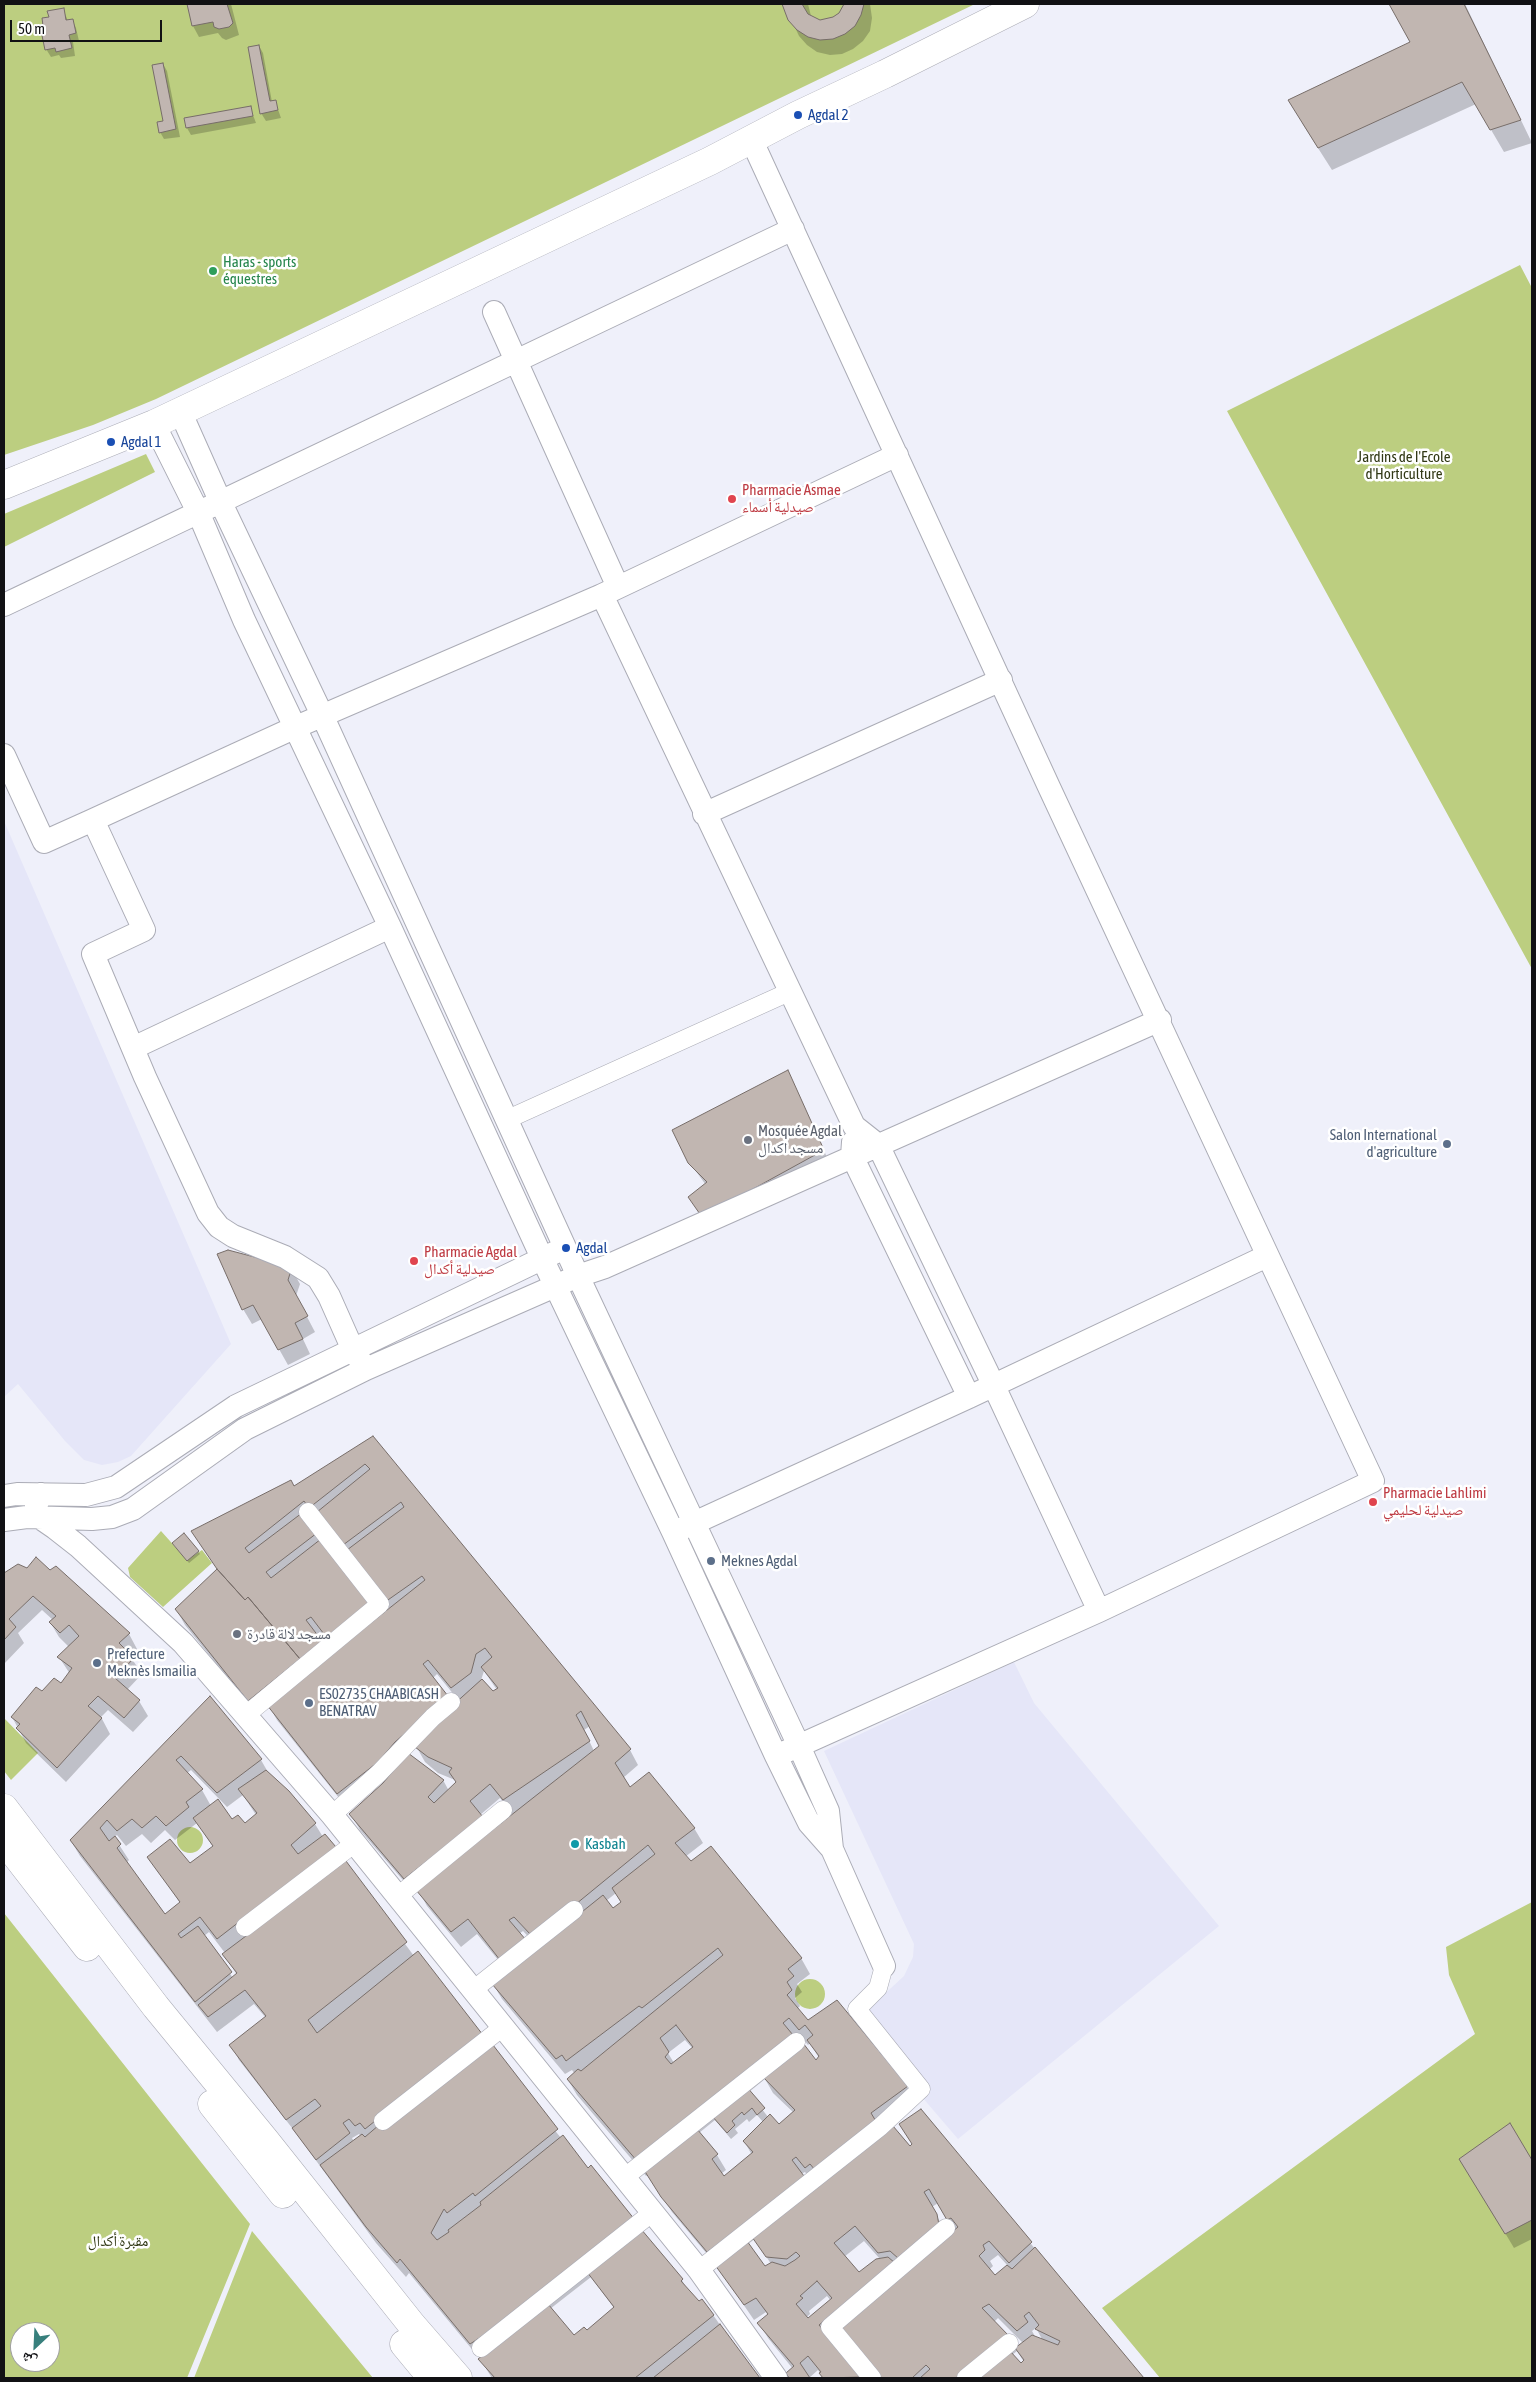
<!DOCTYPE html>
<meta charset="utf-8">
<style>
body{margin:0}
#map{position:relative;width:1536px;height:2382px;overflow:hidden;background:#eff0fa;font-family:"Asap Condensed","Noto Naskh Arabic",sans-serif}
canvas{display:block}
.frame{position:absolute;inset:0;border:5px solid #111114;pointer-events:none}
.north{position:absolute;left:10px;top:2322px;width:50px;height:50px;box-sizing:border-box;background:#fff;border:1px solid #a0a0a1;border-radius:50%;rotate:205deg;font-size:14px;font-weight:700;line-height:20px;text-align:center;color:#111114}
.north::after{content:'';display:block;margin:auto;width:18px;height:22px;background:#38807d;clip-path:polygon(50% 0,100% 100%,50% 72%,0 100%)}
.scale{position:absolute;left:10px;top:20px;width:152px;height:22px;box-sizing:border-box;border:2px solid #111114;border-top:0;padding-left:6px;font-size:15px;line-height:18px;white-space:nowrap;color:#111114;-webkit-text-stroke:4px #fff;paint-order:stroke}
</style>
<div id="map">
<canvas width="1536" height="2382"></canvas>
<div class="frame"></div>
<div class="north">ش</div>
<div class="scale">50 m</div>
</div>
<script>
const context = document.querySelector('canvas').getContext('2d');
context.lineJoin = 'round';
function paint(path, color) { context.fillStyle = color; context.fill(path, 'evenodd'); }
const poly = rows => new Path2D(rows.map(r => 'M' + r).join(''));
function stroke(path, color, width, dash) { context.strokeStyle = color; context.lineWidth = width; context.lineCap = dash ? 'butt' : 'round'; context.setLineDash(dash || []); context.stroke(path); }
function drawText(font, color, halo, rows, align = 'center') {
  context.font = font + ' "Asap Condensed","Noto Naskh Arabic",sans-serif'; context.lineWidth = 5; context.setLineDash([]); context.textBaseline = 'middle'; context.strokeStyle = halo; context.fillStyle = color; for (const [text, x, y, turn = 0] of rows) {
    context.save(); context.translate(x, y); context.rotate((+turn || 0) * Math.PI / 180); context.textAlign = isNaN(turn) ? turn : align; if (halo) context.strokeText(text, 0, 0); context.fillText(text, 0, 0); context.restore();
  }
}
const built = poly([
 [4,821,231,1344,131,1456,118,1462,102,1465,84,1460,65,1441,18,1384,4,1397],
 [1014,1662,1034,1703,1219,1926,958,2139,922,2097,930,2090,865,2012,904,1976,913,1957,914,1944,824,1751]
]);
const green = poly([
 [4,4,975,4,156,399,93,425,4,455],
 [1520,265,1532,288,1532,969,1227,411],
 [146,454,155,472,4,547,4,514],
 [161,1531,187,1560,202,1550,212,1563,163,1607,130,1577,128,1568],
 [4,1718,38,1753,11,1780,4,1771],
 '177 1840a13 13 0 1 1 26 0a13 13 0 1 1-26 0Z',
 [1532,1902,1532,2378,1160,2378,1102,2308,1475,2034,1449,1975,1446,1947],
 [4,1913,250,2224,187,2378,4,2378],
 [20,2332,50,2332,50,2362,20,2362],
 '795 1994a15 15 0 1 1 30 0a15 15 0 1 1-30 0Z',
 [252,2231,373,2378,194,2378]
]);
const shadow = poly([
 [188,4,231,4,239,35,226,40,222,38,218,33,199,37,193,26],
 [784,4,808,4,811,16,820,21,827,21,840,14,844,4,870,4,872,18,870,31,863,41,853,49,842,54,830,55,817,52,807,45,799,36],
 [1390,4,1465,4,1532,143,1504,152,1476,104,1332,170,1302,123,1412,43],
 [63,9,68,21,72,20,76,28,79,41,73,42,75,56,61,58,59,55,51,57,46,49,45,27,50,18],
 [259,46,263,53,272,102,275,101,281,118,266,121,261,113],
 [163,64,167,71,180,137,164,139,160,132,164,122],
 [250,107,256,123,191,135,187,128,185,119],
 [788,1072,831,1166,712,1231,690,1197,706,1185,689,1162],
 [291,1268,300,1284,296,1296,315,1332,303,1339,310,1354,288,1365,262,1319,252,1324,243,1309],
 [373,1438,630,1750,638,1765,623,1778,630,1789,694,1828,703,1843,685,1857,801,1958,810,1974,797,1984,802,1992,795,1998,800,2006,797,2009,808,2022,837,2001,907,2087,916,2102,879,2129,909,2148,913,2145,921,2111,1142,2378,823,2378,818,2370,809,2378,790,2378,787,2374,793,2369,768,2338,759,2323,768,2316,766,2312,754,2320,717,2266,672,2212,648,2175,646,2176,577,2095,568,2080,575,2074,572,2070,565,2074,502,1999,493,1984,508,1972,477,1934,461,1947,427,1906,418,1890,414,1893,360,1830,351,1814,390,1776,347,1808,277,1720,269,1706,258,1715,185,1625,176,1609,218,1570,192,1532,294,1487],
 [357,1566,390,1609,378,1619,370,1605],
 [320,1632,336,1652,321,1642,316,1635],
 [484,1671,497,1690,493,1693,481,1680],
 [437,1674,459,1701,447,1697,433,1678],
 [590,1726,601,1746,594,1751,584,1730],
 [416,1746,425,1762,438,1773,455,1780,457,1784,449,1791,443,1780,407,1754],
 [500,1798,513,1815,491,1833,480,1815],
 [616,1893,621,1903,613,1910,606,1901],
 [523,1931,539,1948,524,1941,519,1934],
 [798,2033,808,2045,810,2043,819,2058,816,2062,793,2037],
 [685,2040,693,2049,674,2063,668,2053],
 [765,2079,773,2093,794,2113,779,2125,768,2117,749,2092],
 [757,2115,763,2122,744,2141,752,2155,724,2177,721,2174,726,2170,717,2155,699,2133,715,2120,731,2139,738,2133,735,2129,747,2119,749,2122],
 [805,2172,814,2183,803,2177,801,2174],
 [938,2203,955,2231,945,2231,932,2207],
 [755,2239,771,2264,765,2267,748,2244],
 [864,2241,880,2259,859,2273,844,2257],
 [998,2255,1008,2266,995,2276,989,2270,993,2266,990,2261],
 [827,2296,831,2301,808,2320,806,2318,810,2314,809,2311],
 [998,2318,1023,2343,1015,2349,1008,2336,994,2322],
 [1036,2328,1043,2341,1036,2338,1032,2331],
 [1017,2351,1024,2362,1021,2365,1012,2355],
 [176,1546,198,1551,200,1554,189,1563],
 [18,1565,28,1570,50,1571,129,1634,137,1649,130,1656,142,1674,127,1690,139,1701,148,1716,133,1732,108,1710,101,1717,110,1734,66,1782,26,1743,12,1717,42,1693,61,1684,70,1674,59,1657,69,1647,59,1637,50,1622,53,1620,42,1610,18,1633,24,1643,4,1664,4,1574],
 [210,1698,261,1760,269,1774,288,1792,315,1824,323,1837,335,1848,344,1864,345,1863,414,1956,561,2138,682,2280,688,2291,713,2315,758,2378,492,2378,480,2359,409,2273,406,2277,376,2243,296,2133,239,2060,231,2045,266,2018,254,2004,217,2032,80,1856,71,1841],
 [191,1770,227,1807,243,1795,256,1815,245,1825,232,1821,211,1806,202,1790,186,1774],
 [197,1823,213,1847,190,1865,149,1857,180,1903,165,1916,126,1863,129,1860,114,1837,117,1835,126,1846,142,1834,151,1843,165,1830,175,1840],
 [209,1932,225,1953,224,1954,237,1975,233,1978,204,1936],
 [359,2134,361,2136,354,2142,352,2138],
 [591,2277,614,2308,587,2331,574,2337,550,2309],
 [1509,2125,1532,2162,1532,2239,1514,2248,1470,2174]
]);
const building = poly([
 [187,4,227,4,233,23,229,27,219,29,214,27,213,22,192,26,187,4],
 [782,4,802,4,808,14,820,20,833,17,839,13,844,4,864,4,861,15,855,26,845,34,833,39,820,40,808,37,797,30,788,20,782,4],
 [1389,4,1464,4,1521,120,1490,130,1462,82,1318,148,1288,100,1410,42,1389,4],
 [64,8,66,20,73,19,76,33,69,35,72,48,56,52,55,48,45,50,40,26,43,26,42,18,49,17,47,11,64,8],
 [259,45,270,101,276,100,278,110,260,114,248,47,259,45],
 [163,63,176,129,159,133,157,122,163,121,152,65,163,63],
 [251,106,253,116,186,128,184,118,251,106],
 [788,1070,824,1150,702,1217,688,1197,707,1182,688,1163,672,1130,788,1070],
 [228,1250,292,1267,288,1280,308,1316,295,1323,303,1339,278,1350,253,1305,242,1310,217,1254,228,1250],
 [373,1436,631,1749,615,1763,630,1787,649,1772,695,1828,675,1843,691,1861,711,1846,802,1958,788,1969,794,1976,787,1982,792,1990,787,1995,808,2020,837,2000,908,2086,871,2113,877,2123,815,2170,810,2164,805,2168,796,2157,792,2160,804,2176,757,2217,707,2252,661,2197,644,2170,697,2129,718,2154,712,2159,724,2176,753,2152,743,2141,770,2114,779,2124,795,2110,763,2077,803,2043,816,2060,819,2056,807,2040,813,2035,805,2025,799,2030,789,2018,783,2023,793,2035,637,2161,567,2079,578,2069,581,2071,723,1955,718,1948,642,2008,639,2006,566,2061,562,2055,556,2059,492,1984,603,1895,613,1908,621,1902,612,1888,655,1854,648,1845,576,1904,573,1901,531,1935,514,1917,509,1920,526,1940,500,1960,468,1919,451,1932,416,1890,599,1746,581,1711,576,1715,590,1741,503,1800,490,1784,470,1801,483,1817,404,1879,349,1814,383,1783,408,1753,444,1780,428,1797,434,1803,456,1782,449,1772,452,1768,428,1757,415,1747,442,1715,482,1679,493,1691,498,1688,481,1667,492,1657,485,1648,476,1654,471,1673,451,1688,428,1660,423,1664,448,1696,395,1742,378,1762,337,1794,267,1705,425,1580,422,1576,385,1602,347,1550,404,1507,401,1502,343,1545,317,1512,370,1469,365,1464,309,1508,304,1501,245,1548,249,1553,302,1513,317,1533,266,1572,271,1578,321,1539,371,1604,327,1638,311,1617,306,1620,322,1641,300,1659,248,1597,245,1600,217,1569,191,1531,291,1480,294,1486,373,1436],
 [676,2025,693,2047,671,2064,665,2057,669,2052,660,2038,676,2025],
 [184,1533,199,1551,187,1561,172,1543,184,1533],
 [36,1557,50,1570,56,1566,130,1633,119,1643,134,1658,115,1678,140,1700,124,1718,98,1696,88,1706,102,1718,57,1768,16,1728,20,1724,11,1717,36,1687,42,1691,54,1678,61,1683,72,1668,57,1657,79,1636,69,1625,60,1633,49,1622,56,1616,33,1596,9,1619,16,1627,4,1640,4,1573,18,1564,27,1568,36,1557],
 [217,1569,245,1600,248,1597,300,1659,248,1701,175,1609,217,1569],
 [210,1696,262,1759,217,1793,181,1756,176,1760,203,1789,186,1802,189,1807,166,1826,156,1816,142,1828,132,1819,117,1831,107,1820,100,1828,109,1841,115,1836,121,1844,117,1848,165,1914,180,1902,147,1857,170,1839,190,1863,213,1846,193,1818,218,1799,232,1819,238,1815,245,1823,257,1813,238,1789,266,1770,289,1791,316,1823,291,1845,298,1854,325,1834,336,1847,217,1939,200,1917,178,1934,181,1938,198,1926,232,1972,195,2002,70,1840,210,1696],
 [346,1861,407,1942,308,2020,317,2033,418,1951,483,2035,365,2129,360,2123,355,2126,349,2119,343,2123,350,2133,316,2160,292,2128,321,2106,315,2099,286,2120,229,2045,266,2016,245,1990,208,2017,198,2005,237,1973,222,1954,346,1861],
 [493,2045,558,2129,475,2196,473,2193,447,2213,444,2209,431,2233,437,2240,449,2232,448,2230,481,2205,480,2202,563,2135,588,2168,591,2165,635,2220,515,2315,470,2344,400,2259,397,2263,366,2227,320,2165,362,2134,365,2137,379,2125,383,2130,493,2045],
 [746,2086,765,2108,757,2115,752,2108,744,2115,742,2112,732,2121,735,2125,727,2133,712,2116,746,2086],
 [921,2109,1032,2242,1009,2263,989,2241,983,2245,985,2250,979,2256,995,2275,1007,2265,1012,2269,1035,2247,1144,2378,978,2378,1010,2351,1021,2363,1024,2360,1015,2348,1032,2335,1058,2345,1060,2341,1035,2329,1039,2325,1029,2312,1024,2316,1028,2322,1017,2331,989,2304,982,2308,1009,2336,957,2378,920,2378,930,2369,926,2365,912,2378,878,2378,838,2331,872,2298,958,2227,951,2218,947,2220,929,2189,924,2192,937,2214,939,2225,899,2259,890,2251,878,2253,855,2226,834,2243,859,2272,876,2259,888,2257,895,2263,819,2325,864,2377,823,2378,819,2373,821,2372,808,2356,800,2363,810,2378,789,2378,786,2373,794,2366,757,2323,768,2314,756,2298,744,2305,715,2265,747,2241,765,2266,772,2262,785,2266,795,2260,800,2256,796,2252,787,2259,766,2257,752,2237,893,2126,910,2146,912,2144,899,2124,921,2109],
 [817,2281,832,2298,808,2318,796,2304,803,2298,800,2296,817,2281],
 [1510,2123,1532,2160,1532,2220,1505,2234,1459,2159,1510,2123],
 [641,2229,683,2279,681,2281,699,2301,702,2299,714,2315,635,2378,495,2378,478,2359,548,2304,574,2335,584,2327,587,2330,614,2307,587,2272,641,2229],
 [720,2324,760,2378,653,2378,720,2324]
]);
const pedestrian = poly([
 [508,1119,789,992],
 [246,1715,380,1604,308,1512],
 [332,1815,379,1773,433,1717,451,1702],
 [398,1896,503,1810],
 [245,1927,355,1843],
 [473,1990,574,1910],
 [383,2121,503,2027],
 [625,2177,796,2042],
 [699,2270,880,2127,921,2089,857,2009,878,1988,884,1966],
 [481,2348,653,2212],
 [872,2378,830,2327,946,2228],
 [966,2378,1009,2343]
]);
const minor = poly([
 [752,141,1049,787,1373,1481,1099,1611,776,1756],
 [494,312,618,587],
 [180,411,221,503,323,717,578,1276,799,1746,828,1811,832,1849,884,1966],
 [154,424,199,514,244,620,390,927,542,1258,673,1532,776,1756,809,1823,832,1849],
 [602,595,854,1126,878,1145,993,1384,1099,1611],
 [4,605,793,229],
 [4,755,44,842,93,820,144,930,93,954,145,1077,208,1213,219,1227,233,1236,285,1257,318,1278,329,1296,353,1350,366,1369],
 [704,814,1001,680],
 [93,820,296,727,602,595,897,455],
 [133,1048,390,927],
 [853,1142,852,1156,969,1397],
 [41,1494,36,1506,39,1517,55,1528,78,1546,183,1643,332,1815,699,2270,776,2378],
 [4,1496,17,1494,86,1495,116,1487,236,1406,556,1252],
 [4,1520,27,1517,92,1519,112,1517,133,1509,245,1429,366,1369,578,1276,605,1267,1160,1020],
 [681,1529,969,1397,1267,1256]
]);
const secondary = poly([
 [4,485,154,424,710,161,798,115,885,74,1025,4],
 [4,1808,156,2007,265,2140,412,2325,458,2378],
 [4,1840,87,1947],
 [212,2104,283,2194],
 [404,2344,432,2378]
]);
const markers = [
 [798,115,5,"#1a4fb4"],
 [213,271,5,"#2e9e5b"],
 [111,442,5,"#1a4fb4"],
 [732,499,5,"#e0444e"],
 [748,1140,5,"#6b7280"],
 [1447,1144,5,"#5c6f8a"],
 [566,1248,5,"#1a4fb4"],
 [414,1261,5,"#e0444e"],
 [1373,1502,5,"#e0444e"],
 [711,1561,5,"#5c6f8a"],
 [237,1634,5,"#6b7280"],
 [97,1663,5,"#5c6f8a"],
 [309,1703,5,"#5c6f8a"],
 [575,1844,5,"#0f9aa8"]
];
const transitNames = [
 ["Agdal 2",808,115],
 ["Agdal 1",121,442],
 ["Agdal",576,1248]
];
const leisureNames = [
 ["Haras - sports",223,262],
 ["équestres",223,279]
];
const parkNames = [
 ["Jardins de I'Ecole",1404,457],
 ["d'Horticulture",1404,474],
 ["مقبرة أكدال",118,2241]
];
const healthNames = [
 ["Pharmacie Asmae",742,490],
 ["صيدلية أسماء",742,507],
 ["Pharmacie Agdal",424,1252],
 ["صيدلية أكدال",424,1269],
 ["Pharmacie Lahlimi",1383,1493],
 ["صيدلية لحليمي",1383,1510]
];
const worshipNames = [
 ["Mosquée Agdal",758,1131],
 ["مسجد اكدال",758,1148],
 ["مسجد لالة قادرة",247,1634]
];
const serviceNames = [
 ["Salon International",1437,1135,"right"],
 ["d'agriculture",1437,1152,"right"],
 ["Meknes Agdal",721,1561],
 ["Prefecture",107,1654],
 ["Meknès Ismailia",107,1671],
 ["ES02735 CHAABICASH",319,1694],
 ["BENATRAV",319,1711]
];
const cultureNames = [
 ["Kasbah",585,1844]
];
paint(built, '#e5e6f8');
paint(green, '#bcce80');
paint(shadow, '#0003');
paint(building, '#c1b6b1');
stroke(building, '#776d69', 1);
stroke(pedestrian, '#abacb6', 19);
stroke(minor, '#abacb6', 24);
stroke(secondary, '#abacb6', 29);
stroke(pedestrian, '#fff', 18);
stroke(minor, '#fff', 22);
stroke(secondary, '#fff', 28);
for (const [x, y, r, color] of markers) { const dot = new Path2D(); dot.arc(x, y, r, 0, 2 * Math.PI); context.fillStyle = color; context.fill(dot); stroke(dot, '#fff', 2); }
drawText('15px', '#164399', '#fff', transitNames, 'left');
drawText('15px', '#27864d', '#fff', leisureNames, 'left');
drawText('15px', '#313815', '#fff', parkNames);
drawText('15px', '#be3a42', '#fff', healthNames, 'left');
drawText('15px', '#5b616d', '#fff', worshipNames, 'left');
drawText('15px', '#4e5e75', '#fff', serviceNames, 'left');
drawText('15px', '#0d838f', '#fff', cultureNames, 'left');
</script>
